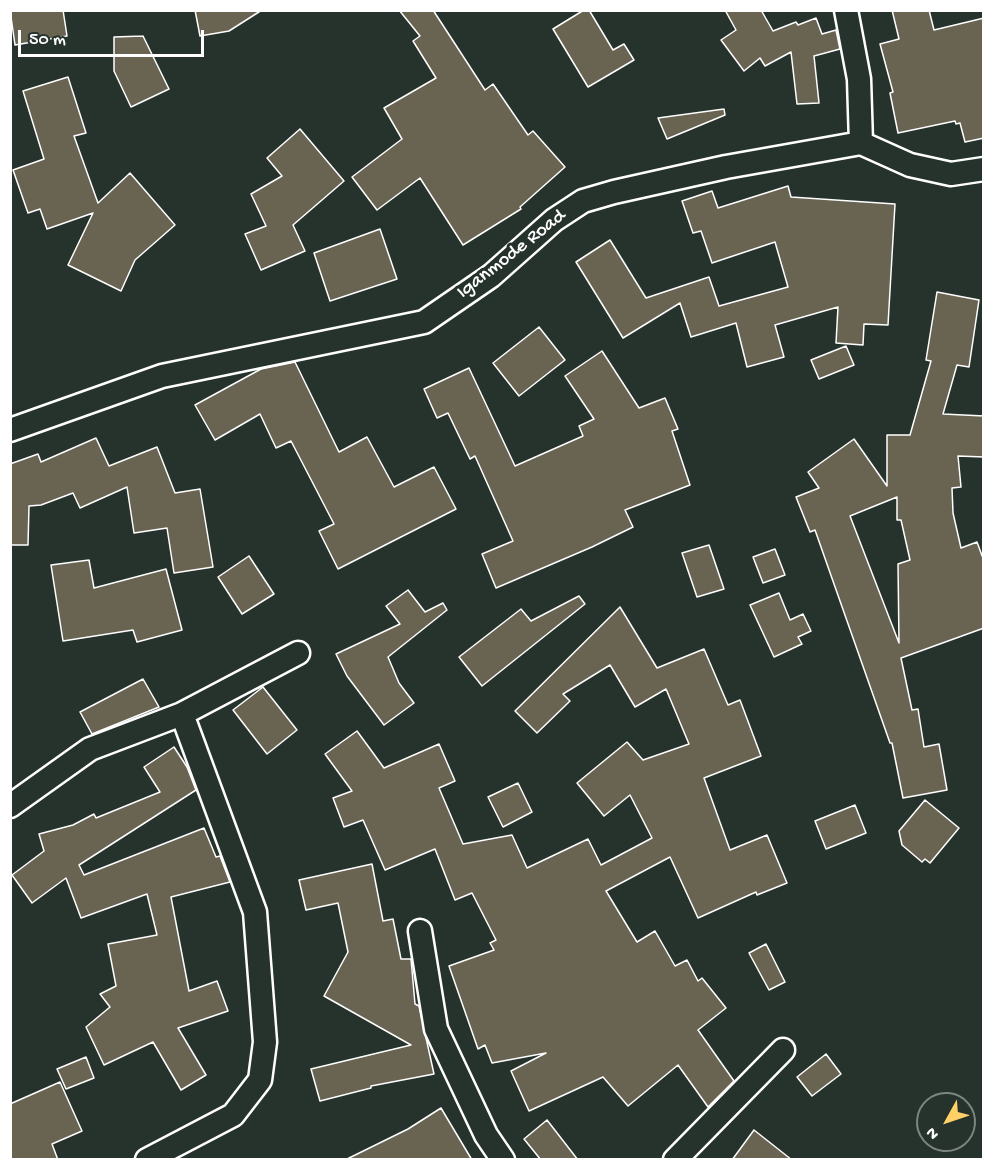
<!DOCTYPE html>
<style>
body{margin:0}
#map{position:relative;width:994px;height:1170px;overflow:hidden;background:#26332d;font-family:"Gochi Hand",sans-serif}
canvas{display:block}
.frame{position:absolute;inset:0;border:12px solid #fff;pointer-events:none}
.north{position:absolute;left:916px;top:1092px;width:60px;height:60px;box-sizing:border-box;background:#26332d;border:2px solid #7d8581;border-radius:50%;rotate:230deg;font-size:16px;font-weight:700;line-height:24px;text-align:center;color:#fff}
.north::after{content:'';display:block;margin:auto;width:21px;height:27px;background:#ffd166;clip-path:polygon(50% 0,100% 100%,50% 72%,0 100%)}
.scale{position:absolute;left:18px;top:30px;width:186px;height:27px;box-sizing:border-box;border:3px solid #fff;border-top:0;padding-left:8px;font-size:18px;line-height:21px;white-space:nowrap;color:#fff;-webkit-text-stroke:4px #26332d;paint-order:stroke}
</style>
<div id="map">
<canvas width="994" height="1170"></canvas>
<div class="frame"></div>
<div class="north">N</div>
<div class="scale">50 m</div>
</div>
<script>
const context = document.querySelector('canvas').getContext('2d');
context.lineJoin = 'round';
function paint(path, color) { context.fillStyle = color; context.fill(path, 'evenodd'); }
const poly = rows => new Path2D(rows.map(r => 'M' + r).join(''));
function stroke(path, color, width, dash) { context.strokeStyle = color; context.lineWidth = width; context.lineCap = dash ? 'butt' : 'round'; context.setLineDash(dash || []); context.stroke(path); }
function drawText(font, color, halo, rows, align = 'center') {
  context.font = font + ' "Gochi Hand",sans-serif'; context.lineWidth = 6; context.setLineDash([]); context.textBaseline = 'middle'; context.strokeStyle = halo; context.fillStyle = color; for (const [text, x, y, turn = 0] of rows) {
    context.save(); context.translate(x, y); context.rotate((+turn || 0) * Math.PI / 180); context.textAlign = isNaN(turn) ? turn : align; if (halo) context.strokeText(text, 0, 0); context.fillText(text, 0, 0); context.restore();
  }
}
const building = poly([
 [10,10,63,10,67,36,15,45,10,10],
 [195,10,262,10,229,31,200,36,195,10],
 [399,10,433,10,485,90,493,84,528,135,533,131,565,167,520,207,521,209,463,245,420,178,377,210,352,177,402,139,384,108,436,78,413,41,420,36,399,10],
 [584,10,589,10,613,50,624,44,634,60,588,87,553,29,584,10],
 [725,10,761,10,773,31,796,22,798,25,816,18,822,34,836,30,840,49,814,56,819,103,797,104,791,52,765,66,760,58,744,71,721,40,736,30,725,10],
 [892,10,929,10,934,30,984,18,984,138,965,142,960,123,956,124,955,121,898,133,890,93,893,92,880,44,899,39,892,10],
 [143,36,169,89,131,107,114,71,114,37,143,36],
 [68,77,86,133,74,136,98,203,130,173,175,225,135,260,121,291,68,265,93,213,47,229,40,209,28,213,13,170,44,159,23,91,68,77],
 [724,109,725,115,667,139,658,118,724,109],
 [300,129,344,181,293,225,305,251,261,270,245,234,266,226,251,194,282,176,267,158,300,129],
 [788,186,791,197,895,204,888,325,864,324,863,345,836,343,838,307,775,325,784,357,747,367,736,323,691,337,680,303,623,338,576,262,610,240,646,298,709,277,719,306,788,287,775,242,712,263,701,231,693,233,682,201,712,191,718,208,788,186],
 [380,229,397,279,330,301,314,253,380,229],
 [937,292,979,300,969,367,957,365,943,414,984,416,984,457,958,456,961,487,952,488,953,513,961,548,977,542,984,561,984,628,901,658,912,710,918,709,924,747,939,744,947,790,903,798,892,743,890,743,815,530,810,532,796,497,819,488,808,472,854,439,887,486,887,435,910,435,931,361,926,360,937,292],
 [897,497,897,520,901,520,910,560,898,564,899,643,850,516,897,497],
 [539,327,565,360,519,396,493,363,539,327],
 [846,346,854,365,819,379,811,360,846,346],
 [602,351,639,408,665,398,678,429,672,431,690,485,625,510,633,527,592,547,496,588,482,554,513,541,475,456,470,459,448,413,437,418,424,389,469,368,515,466,583,436,579,426,594,419,565,376,602,351],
 [295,362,339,452,367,437,394,487,434,467,456,509,338,569,319,531,334,524,291,441,276,448,260,414,215,440,195,405,261,369,295,362],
 [96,438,109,466,157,447,175,493,200,489,213,567,174,573,167,528,134,533,127,487,80,508,73,493,41,505,29,506,28,545,10,545,10,464,38,454,41,462,96,438],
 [709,545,724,589,697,597,682,553,709,545],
 [775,549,785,575,763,583,753,557,775,549],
 [249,556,274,594,242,614,218,577,249,556],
 [89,560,94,588,166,569,182,630,137,642,133,630,63,641,51,565,89,560],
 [408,590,425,612,443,603,447,610,388,657,399,683,414,703,384,725,347,676,336,654,400,624,386,606,408,590],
 [779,593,790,620,803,614,811,631,798,637,802,644,774,657,750,605,779,593],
 [579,596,585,604,482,686,459,657,521,609,531,621,579,596],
 [620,607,657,668,704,649,728,705,740,700,761,756,704,778,730,850,767,835,787,883,757,895,756,892,698,918,670,857,606,891,637,942,655,931,675,966,687,960,698,981,702,978,726,1008,698,1030,734,1081,708,1107,678,1065,628,1106,603,1077,529,1111,511,1071,546,1053,492,1063,485,1045,478,1049,449,966,494,950,490,943,496,940,472,893,455,900,435,849,385,870,363,820,344,827,333,798,352,791,325,754,357,731,384,768,439,744,455,781,439,788,463,844,512,835,527,868,588,839,601,865,652,838,630,795,604,816,577,783,627,742,643,760,689,744,666,689,635,707,610,665,563,694,570,701,537,733,515,711,620,607],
 [143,679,159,707,92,734,80,712,143,679],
 [263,687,297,730,267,754,233,710,263,687],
 [174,747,187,767,196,790,79,865,84,875,204,828,216,857,220,856,230,882,171,897,189,991,217,981,228,1011,178,1028,206,1075,181,1090,153,1042,104,1065,86,1027,110,1007,100,994,116,986,108,944,157,935,147,894,81,918,66,878,32,903,12,875,44,851,39,834,73,825,94,814,96,818,160,792,144,767,174,747],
 [518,783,532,812,503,827,488,797,518,783],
 [925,800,959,828,930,863,925,859,922,862,902,845,899,831,925,800],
 [855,805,866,833,826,849,815,821,855,805],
 [372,864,383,921,393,919,401,959,411,959,415,1004,419,1006,434,1074,371,1086,371,1088,320,1101,311,1069,411,1045,324,996,348,952,338,903,306,910,299,880,372,864],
 [766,944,785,982,769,990,749,953,766,944],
 [826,1054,841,1074,812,1096,797,1077,826,1054],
 [86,1057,94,1078,66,1089,57,1069,86,1057],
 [60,1082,82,1131,52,1144,58,1160,10,1160,10,1104,60,1082],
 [441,1108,472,1160,345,1160,408,1129,441,1108],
 [547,1120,578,1160,541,1160,524,1139,547,1120],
 [754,1130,792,1160,732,1160,754,1130]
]);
const street = poly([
 [846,10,859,79,861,143],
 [10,430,162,376,424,322,491,276,554,220,583,201,614,192,726,167,861,143,910,165,951,174,984,169],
 [10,806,90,749,182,714,298,653],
 [420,931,436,1029,486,1135,503,1160],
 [147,1160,233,1115,260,1080,265,1042,255,912,182,714],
 [675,1160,783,1050]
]);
const streetNames = [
 ["Iganmode Road",512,255,-38]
];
paint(building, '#696352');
stroke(building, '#fff', 1.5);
stroke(street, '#fff', 27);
stroke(street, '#26332d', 22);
drawText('20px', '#fff', '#26332d', streetNames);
</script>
